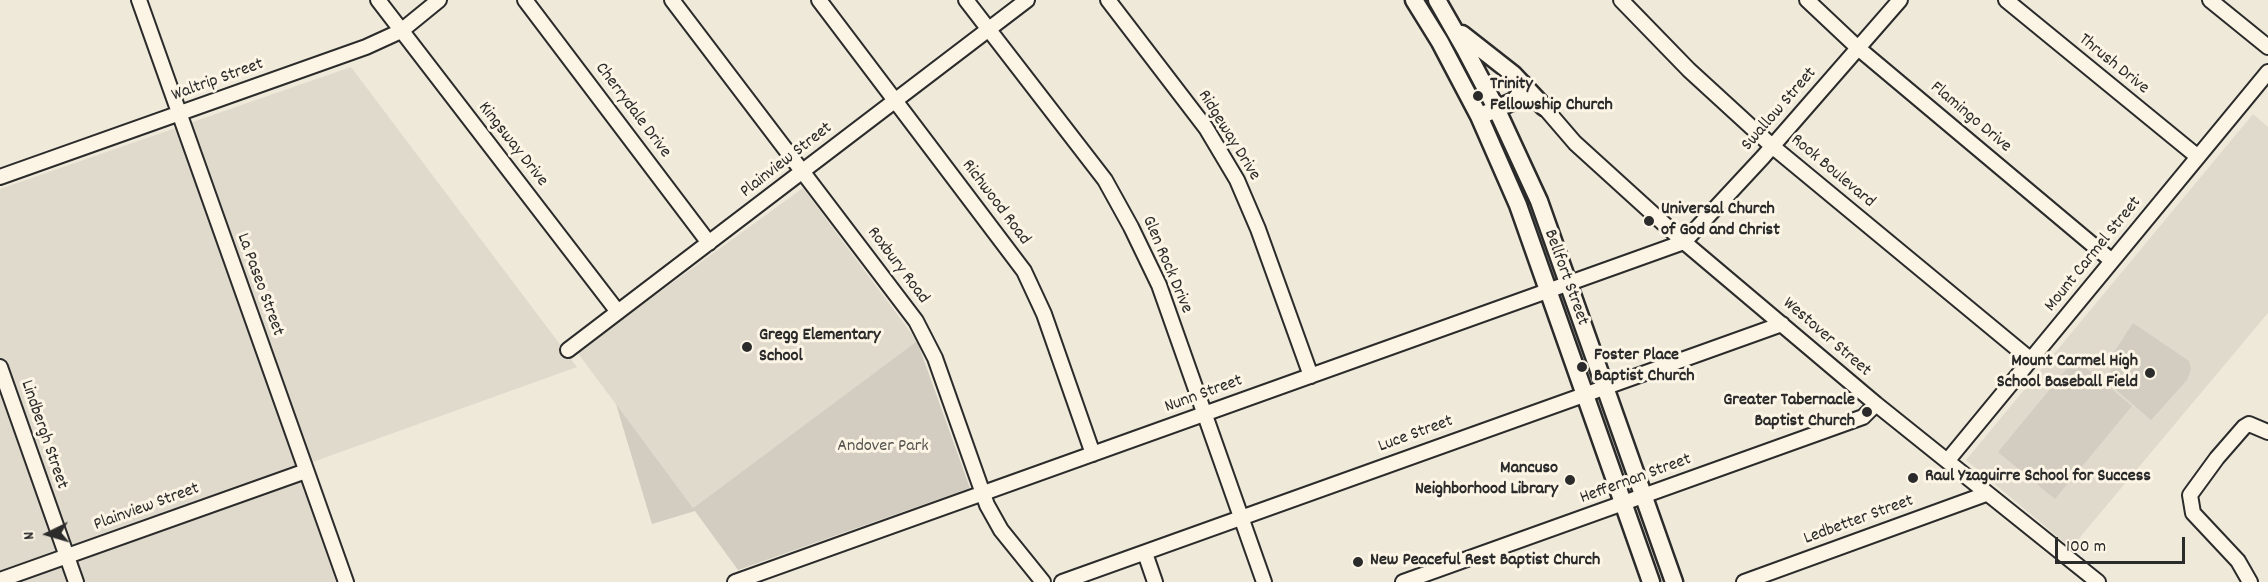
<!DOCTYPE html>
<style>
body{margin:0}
#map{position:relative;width:2268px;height:582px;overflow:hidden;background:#efe9da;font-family:Dekko,sans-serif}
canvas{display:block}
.north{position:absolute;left:18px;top:504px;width:60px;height:60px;-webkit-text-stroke:4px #fcf5e5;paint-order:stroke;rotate:265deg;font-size:16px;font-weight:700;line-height:24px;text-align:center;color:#2b2b2b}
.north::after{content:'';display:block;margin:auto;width:21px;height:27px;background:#2b2b2b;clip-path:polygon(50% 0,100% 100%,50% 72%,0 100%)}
.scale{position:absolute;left:2055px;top:537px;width:130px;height:27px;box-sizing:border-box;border:3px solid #2b2b2b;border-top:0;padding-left:8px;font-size:18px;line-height:21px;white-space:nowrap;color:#2b2b2b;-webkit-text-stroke:4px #fcf5e5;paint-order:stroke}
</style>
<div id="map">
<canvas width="2268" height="582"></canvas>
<div class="north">N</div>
<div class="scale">100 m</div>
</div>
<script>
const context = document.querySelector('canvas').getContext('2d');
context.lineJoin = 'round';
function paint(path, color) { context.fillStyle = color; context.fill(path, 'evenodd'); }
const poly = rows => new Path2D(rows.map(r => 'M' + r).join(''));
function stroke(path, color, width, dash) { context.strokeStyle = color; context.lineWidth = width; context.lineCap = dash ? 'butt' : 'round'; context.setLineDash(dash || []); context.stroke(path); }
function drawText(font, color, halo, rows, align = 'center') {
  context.font = font + ' Dekko,sans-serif'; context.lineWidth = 6; context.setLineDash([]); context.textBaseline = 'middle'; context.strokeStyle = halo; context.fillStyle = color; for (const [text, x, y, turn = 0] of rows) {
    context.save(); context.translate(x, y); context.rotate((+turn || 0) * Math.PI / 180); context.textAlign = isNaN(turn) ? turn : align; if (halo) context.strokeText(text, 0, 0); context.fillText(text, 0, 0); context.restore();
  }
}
const built = poly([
 [351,67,577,367,296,468,336,582,0,582,0,189],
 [2253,114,2268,127,2268,313,2071,548,1966,460],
 [803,188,917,341,693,508,577,352]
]);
const green = poly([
 [2133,323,2189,361,2191,369,2187,380,2151,420,2114,388,2110,376,2112,355],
 [917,341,970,488,738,570,695,511,652,524,616,404,693,508],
 [2075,359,2132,406,2055,499,1998,452]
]);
const minor = poly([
 [139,0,346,582],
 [378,0,618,312],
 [525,0,709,243],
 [672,0,916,321,935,358,987,505,1001,530,1043,582],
 [819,0,1024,271,1044,314,1093,454],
 [966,0,1105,180,1131,227,1159,285,1264,582],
 [1108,0,1206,128,1237,180,1258,229,1311,376],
 [1621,0,1689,70,1772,146,2031,360],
 [1807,0,1858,48,2112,261],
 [2006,0,2198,157],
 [2210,0,2268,47],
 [1544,107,1575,143,1684,242,1876,404,2098,582],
 [0,177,366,47,401,31,439,0],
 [568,350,1027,0],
 [0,367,76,582],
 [1948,460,2268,72],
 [1145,553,1155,582],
 [0,580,306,471],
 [735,582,1684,242,1763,157,1900,0],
 [1062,582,1782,324],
 [1403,582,1863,417,1876,404],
 [1744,582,1986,494],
 [2250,582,2238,561,2193,513,2190,495,2217,458,2244,427,2249,424,2268,432]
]);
const major = poly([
 [1414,0,1440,42,1479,116,1518,205,1651,582],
 [1437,0,1465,49,1496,108,1539,201,1674,582],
 [1462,34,1513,74,1544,107],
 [1487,113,1514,101,1522,92,1523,84]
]);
const markers = [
 [1478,96,6,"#2b2b2b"],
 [1649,221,6,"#2b2b2b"],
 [747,347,6,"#2b2b2b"],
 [1582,367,6,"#2b2b2b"],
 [2150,373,6,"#2b2b2b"],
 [1867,412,6,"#2b2b2b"],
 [1913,478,6,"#2b2b2b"],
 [1570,480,6,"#2b2b2b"],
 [1358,562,6,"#2b2b2b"]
];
const streetNames = [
 ["Thrush Drive",2113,65,39],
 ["Waltrip Street",218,81,-20],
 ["Swallow Street",1780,110,-49],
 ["Cherrydale Drive",632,111,53],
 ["Flamingo Drive",1970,118,40],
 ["Ridgeway Drive",1228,136,58],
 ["Kingsway Drive",512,145,52],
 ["Plainview Street",787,161,-38],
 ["Rook Boulevard",1832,172,40],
 ["Richwood Road",995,203,53],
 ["Mount Carmel Street",2094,255,-51],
 ["Glen Rock Drive",1166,265,67],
 ["Roxbury Road",897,266,53],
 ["Bellfort Street",1565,278,70],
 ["La Paseo Street",259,285,70],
 ["Westover Street",1826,338,41],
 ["Nunn Street",1204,395,-20],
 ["Lindbergh Street",43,435,71],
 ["Luce Street",1416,435,-20],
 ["Heffernan Street",1636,480,-20],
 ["Plainview Street",147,508,-20],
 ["Ledbetter Street",1859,521,-20]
];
const poiNames = [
 ["Trinity",1490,86],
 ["Fellowship Church",1490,107],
 ["Universal Church",1661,211],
 ["of God and Christ",1661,232],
 ["Gregg Elementary",759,337],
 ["School",759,358],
 ["Foster Place",1594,357],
 ["Baptist Church",1594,378],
 ["Mount Carmel High",2138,363,"right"],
 ["School Baseball Field",2138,384,"right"],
 ["Greater Tabernacle",1855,402,"right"],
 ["Baptist Church",1855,423,"right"],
 ["Mancuso",1558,470,"right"],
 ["Neighborhood Library",1558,491,"right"],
 ["Raul Yzaguirre School for Success",1925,478],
 ["New Peaceful Rest Baptist Church",1370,562]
];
const parkNames = [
 ["Andover Park",883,448]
];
paint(built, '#e0dacc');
paint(green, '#d2cdc0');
stroke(minor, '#2b2b2b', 18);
stroke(major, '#2b2b2b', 21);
stroke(minor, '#fcf5e5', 14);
stroke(major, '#fcf5e5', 16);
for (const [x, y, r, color] of markers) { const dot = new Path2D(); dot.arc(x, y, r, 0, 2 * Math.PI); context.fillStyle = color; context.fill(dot); stroke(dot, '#fcf5e5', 2); }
drawText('18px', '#2b2b2b', '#fcf5e5', streetNames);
drawText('bold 18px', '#2b2b2b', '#fcf5e5', poiNames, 'left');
drawText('18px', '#555450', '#fcf5e5', parkNames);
</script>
